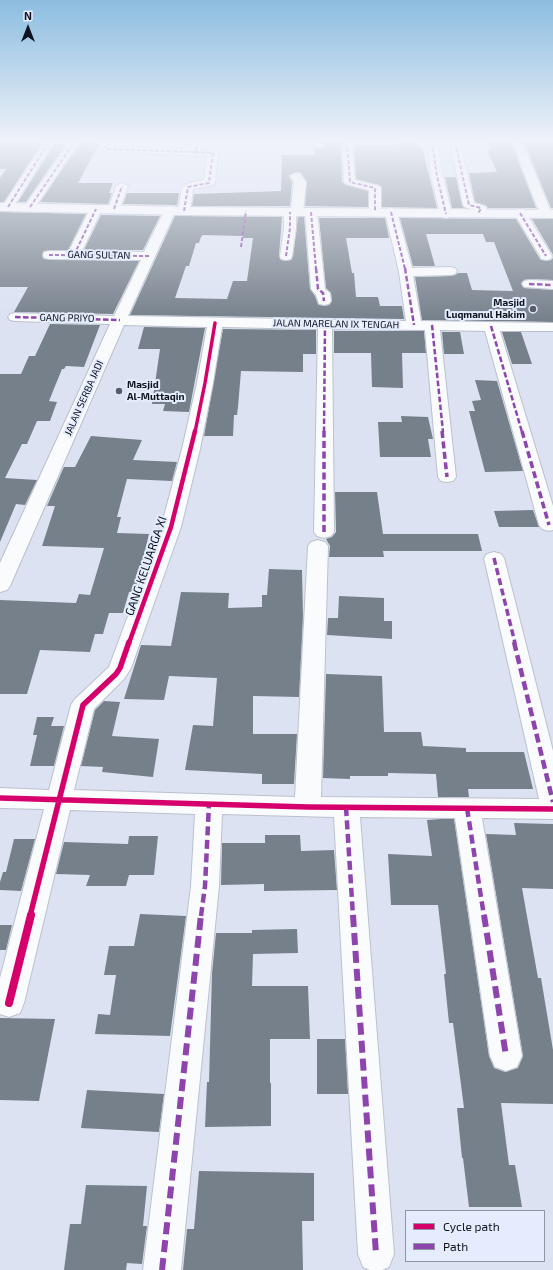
<!DOCTYPE html>
<style>
body{margin:0}
#map{position:relative;width:553px;height:1270px;overflow:hidden;background:#dce2f2;font-family:"Exo 2",sans-serif}
canvas{display:block}
.legend{position:absolute;left:405px;top:1210px;width:140px;height:52px;box-sizing:border-box;background:#e4ecfe;border:1px solid #8f96a4;margin:0;padding:5px 7px;list-style:none;font-size:12px;color:#0f141e}
.legend li{display:flex;align-items:center;gap:8px;height:20px}
.legend b{width:20px;border:1px solid #8f96a4}
.north{position:absolute;left:8px;top:8px;width:40px;height:40px;-webkit-text-stroke:3px #e4ecfe;paint-order:stroke;rotate:0deg;font-size:11px;font-weight:700;line-height:16px;text-align:center;color:#0f141e}
.north::after{content:'';display:block;margin:auto;width:14px;height:18px;background:#0f141e;clip-path:polygon(50% 0,100% 100%,50% 72%,0 100%)}
</style>
<div id="map">
<canvas width="553" height="1270"></canvas>
<ul class="legend">
<li><b style="height:5px;background:#d6006c"></b>Cycle path</li>
<li><b style="height:5px;background:#8e44ad"></b>Path</li>
</ul>
<div class="north">N</div>
</div>
<script>
const context = document.querySelector('canvas').getContext('2d');
context.lineJoin = 'round';
function paint(path, color) { context.fillStyle = color; context.fill(path, 'evenodd'); }
const poly = rows => new Path2D(rows.map(r => 'M' + r).join(''));
function stroke(path, color, width, dash) { context.strokeStyle = color; context.lineWidth = width; context.lineCap = dash ? 'butt' : 'round'; context.setLineDash(dash || []); context.stroke(path); }
function drawText(font, color, halo, rows, align = 'center') {
  context.font = font + ' "Exo 2",sans-serif'; context.lineWidth = 4; context.setLineDash([]); context.textBaseline = 'middle'; context.strokeStyle = halo; context.fillStyle = color; for (const [text, x, y, turn = 0] of rows) {
    context.save(); context.translate(x, y); context.rotate((+turn || 0) * Math.PI / 180); context.textAlign = isNaN(turn) ? turn : align; if (halo) context.strokeText(text, 0, 0); context.fillText(text, 0, 0); context.restore();
  }
}
const building = poly([
 [79,142,100,142,78,183,113,183,109,193,112,193,108,204,40,202,79,145],
 [323,142,341,142,342,182,346,185,368,191,368,207,305,206,307,182,301,173,296,172,289,176,292,182,290,206,192,206,194,194,281,191,282,155,315,155,315,148,323,148],
 [397,142,419,142,420,147,422,147,437,208,382,207,382,187,379,185,356,179,354,145,398,145],
 [487,142,511,142,536,208,488,208,485,205,475,202,469,173,497,172,488,152,487,149,491,149],
 [524,142,553,142,553,208,551,208],
 [0,143,42,143,4,202,0,202,0,178,6,169,0,169],
 [55,143,66,144,26,202,18,202],
 [445,177,456,177,462,205,464,208,452,208],
 [127,193,179,193,177,205,123,204],
 [0,212,86,214,68,250,44,251,42,255,44,259,139,261,113,314,14,312,28,287,0,287],
 [101,215,160,216,143,250,84,250],
 [175,216,282,217,279,256,281,260,286,261,291,260,293,256,298,217,304,217,310,289,315,296,318,304,324,306,329,305,332,301,331,293,326,288,319,218,385,218,389,238,346,238,352,273,354,273,356,297,378,297,380,306,402,306,404,319,130,315],
 [203,235,243,236,243,238,253,238,247,281,233,281,227,299,175,298,186,266,189,266,196,243,199,243,201,237],
 [400,218,516,219,540,259,546,261,551,260,553,258,553,280,529,279,524,280,521,283,524,288,553,290,553,322,422,320,415,277,450,276,455,275,458,273,467,273,472,290,513,291,494,242,486,242,483,234,426,234,435,266,413,266],
 [532,219,553,219,553,255],
 [50,324,100,325,84,367,66,366,64,369,62,369,49,401,57,402,50,421,37,421,27,444,22,444,5,478,37,480,25,505,16,504,0,542,0,374,21,374,29,356,35,356],
 [144,327,205,328,189,412,163,411,165,404,152,404,160,349,138,349],
 [223,329,316,330,316,354,303,354,303,372,241,371,238,407,237,415,234,415,233,436,204,436],
 [334,331,424,331,426,353,402,353,403,388,372,387,371,353,334,353],
 [442,332,460,332,464,354,444,354],
 [502,332,521,332,532,364,512,364],
 [475,380,497,381,523,471,485,472,469,411,475,411,472,401,481,400],
 [401,416,428,417,433,439,428,439,431,457,380,457,378,422,402,422],
 [91,436,142,440,133,460,177,462,172,481,127,479,117,517,121,517,117,533,149,534,135,592,129,592,123,613,109,613,103,634,95,634,90,652,40,650,27,694,0,694,0,600,76,603,79,594,90,595,104,548,42,546,55,506,47,506,63,469,64,467,75,467],
 [335,492,377,492,383,534,478,534,482,551,383,551,384,557,329,557,330,546,326,539,332,537,336,532],
 [533,510,539,527,499,527,494,511],
 [269,569,302,570,303,616,299,697,253,696,253,734,297,734,294,784,262,784,262,774,185,770,193,725,213,726,217,678,169,676,164,700,124,699,141,645,171,646,181,592,229,593,228,608,262,607,262,595,267,595],
 [339,596,384,598,384,621,392,621,392,639,327,635,328,618,338,618],
 [326,674,382,676,384,732,421,732,423,746,466,748,466,752,524,752,533,789,468,789,469,797,438,797,436,774,388,773,388,776,350,776,350,779,323,778],
 [104,701,120,702,112,736,159,739,153,777,102,772,103,767,81,766,95,710],
 [37,717,54,717,51,726,64,726,54,766,30,766,37,735,33,735],
 [441,819,454,819,489,1056,494,1068,505,1072,518,1068,523,1056,486,834,516,835,514,823,553,824,553,889,522,888,538,978,541,978,553,1050,553,1104,501,1103,509,1165,515,1165,522,1207,469,1207,463,1158,462,1158,457,1108,464,1108,453,1023,449,1023,444,974,446,974,438,905,391,905,388,854,432,856,427,820],
 [265,835,300,835,301,851,334,850,337,890,264,891,264,884,221,885,222,843,265,843],
 [129,836,158,836,154,875,129,875,126,886,86,886,90,875,56,874,64,842,128,844],
 [14,839,35,839,21,891,0,890,0,882,3,872,6,872],
 [140,914,186,916,170,1036,95,1034,98,1014,110,1015,116,975,104,975,109,946,134,946],
 [0,925,12,925,6,950,0,950],
 [297,929,298,953,253,954,252,986,308,986,310,1039,270,1039,270,1083,271,1083,271,1126,205,1127,207,1082,209,1082,212,973,216,933,252,933,252,930],
 [0,1018,55,1019,39,1101,0,1100],
 [317,1039,345,1039,348,1094,317,1094],
 [87,1090,164,1094,159,1132,81,1128],
 [199,1171,314,1173,314,1221,302,1221,303,1270,183,1270,187,1229,194,1229],
 [86,1185,147,1186,143,1226,147,1226,142,1264,127,1263,126,1270,64,1270,70,1224,81,1224]
]);
const minor = poly([
 [44,142,54,142,12,209,4,209,2,207,44,142],
 [67,142,77,142,78,144,34,209,26,209,24,207,68,144,67,142],
 [194,142,204,142,201,149,213,150,218,153,215,183,213,185,193,189,190,211,188,214,184,215,180,214,178,211,182,187,189,183,204,180,207,156,107,152,102,149,107,146,191,149,194,142],
 [342,142,352,142,355,180,379,186,381,188,381,212,379,215,375,216,371,215,369,212,369,190,346,184,344,182,342,142],
 [427,142,437,142,443,176,452,214,450,217,446,218,442,217,440,214,431,176,427,142],
 [450,142,460,142,474,203,485,206,487,208,482,217,474,217,472,214,474,210,465,207,463,205,450,142],
 [512,142,522,142,552,214,550,217,546,218,542,217,540,214,512,142],
 [296,173,300,174,306,182,303,212,301,215,296,215,296,228,292,256,291,259,286,260,281,259,280,256,284,228,284,212,286,209,291,209,294,182,290,176,296,173],
 [122,183,128,186,120,209,118,212,110,212,108,209,116,186,122,183],
 [96,205,100,206,102,209,82,251,144,252,166,207,170,206,174,207,176,210,128,316,406,321,399,272,385,212,387,209,391,208,395,209,397,212,412,268,450,267,455,268,457,271,455,274,450,275,413,276,421,321,553,323,553,331,500,331,553,506,553,530,549,531,542,529,539,525,485,331,440,330,456,477,453,481,447,482,441,481,438,477,425,330,332,329,334,532,331,536,324,538,317,536,314,532,318,329,222,327,213,383,200,449,181,527,131,668,124,679,94,709,74,790,295,797,308,546,311,542,318,540,325,542,328,546,321,797,539,799,484,558,487,554,494,552,501,554,504,558,553,751,553,819,482,818,522,1056,517,1067,506,1071,495,1067,490,1056,455,818,360,817,394,1254,389,1267,382,1270,370,1270,363,1267,358,1254,334,817,222,814,219,886,181,1270,143,1270,191,886,195,814,70,810,24,1003,20,1013,9,1017,0,1014,0,978,44,809,0,808,0,788,49,790,71,705,75,699,109,667,161,527,182,449,197,383,207,327,124,325,10,586,7,590,0,592,0,563,110,324,15,321,10,320,8,317,10,314,15,313,114,316,141,260,49,259,44,258,43,255,44,252,49,251,69,251,90,209,92,206,96,205],
 [311,208,315,209,317,212,325,289,330,293,331,301,329,304,324,305,319,304,316,295,311,289,305,212,307,209,311,208],
 [520,209,524,210,526,213,552,256,551,259,546,260,541,259,540,256,514,213,516,210,520,209],
 [529,280,553,281,553,289,524,287,522,284,524,281,529,280]
]);
const major = poly([
 [0,203,184,207,553,210,553,218,184,215,0,211,0,203]
]);
const quietFar4 = poly([
 [347,142,350,182,375,188,375,212],
 [432,142,437,176,446,214],
 [455,142,469,205,481,208,478,214],
 [107,149,195,152,199,142],
 [8,207,49,142],
 [30,207,73,144,72,142],
 [114,209,122,186],
 [184,211,188,187,209,183,213,153,195,152],
 [311,212,316,269],
 [391,212,405,269],
 [520,213,546,256],
 [241,247,246,211],
 [49,255,149,256],
 [74,255,96,209],
 [286,256,290,228,290,212]
]);
const quietFar3 = poly([
 [316,268,318,289,323,293,324,301],
 [405,268,414,325],
 [529,284,553,285],
 [15,317,120,320],
 [432,325,443,432],
 [491,326,522,432],
 [324,432,325,324]
]);
const quietFar2 = poly([
 [442,431,447,477],
 [522,431,549,525],
 [324,532,324,431],
 [494,558,515,643]
]);
const quietFar1 = poly([
 [514,642,553,802],
 [346,807,353,916],
 [467,808,484,916],
 [201,916,205,886,209,804]
]);
const quiet = poly([
 [353,915,376,1254],
 [484,915,506,1056],
 [162,1270,201,915]
]);
const cyclewayFar3 = poly([
 [195,432,205,383,215,323]
]);
const cyclewayFar2 = poly([
 [129,643,171,527,195,431]
]);
const cyclewayFar1 = poly([
 [0,798,308,807,553,809],
 [30,916,83,705,116,674,120,668,129,642]
]);
const cycleway = poly([
 [9,1003,31,915]
]);
const markers = [
 [533,309,4,"#575c68"],
 [119,391,4,"#575c68"]
];
const farStreetnames = [
 ["GANG SULTAN",99,255,1],
 ["GANG PRIYO",67,318,1],
 ["JALAN MARELAN IX TENGAH",336,324,1],
 ["JALAN SERBA JADI",84,398,-66]
];
const farPoinames = [
 ["Masjid",525,303],
 ["Luqmanul Hakim",525,315],
 ["Masjid",127,385,"left"],
 ["Al-Muttaqin",127,397,"left"]
];
const streetNames = [
 ["GANG KELUARGA XI",146,566,-71]
];
paint(building, '#76808b');
stroke(minor, '#bbc0cd', 2);
stroke(major, '#bbc0cd', 2);
paint(minor, '#fafbfd');
paint(major, '#fafbfd');
stroke(quietFar4, '#8e44ad', 2, [4, 2]);
stroke(quietFar3, '#8e44ad', 2.5, [5.5, 2.5]);
stroke(quietFar2, '#8e44ad', 3.5, [7, 3.5]);
stroke(quietFar1, '#8e44ad', 4.5, [9, 4.5]);
stroke(quiet, '#8e44ad', 6, [12, 6]);
stroke(cyclewayFar3, '#d6006c', 3.5);
stroke(cyclewayFar2, '#d6006c', 4.5);
stroke(cyclewayFar1, '#d6006c', 5.5);
stroke(cycleway, '#d6006c', 8);
const sky = context.createLinearGradient(0, 0, 0, 320);
sky.addColorStop(0, '#8cbde0');
sky.addColorStop(0.44, '#eff2f9');
sky.addColorStop(1, '#eff2f900');
context.fillStyle = sky;
context.fillRect(0, 0, 553, 320);
for (const [x, y, r, color] of markers) { const dot = new Path2D(); dot.arc(x, y, r, 0, 2 * Math.PI); context.fillStyle = color; context.fill(dot); stroke(dot, '#e4ecfe', 1.5); }
drawText('10px', '#0f141e', '#e4ecfe', farStreetnames);
drawText('bold 10px', '#0f141e', '#e4ecfe', farPoinames, 'right');
drawText('12px', '#0f141e', '#e4ecfe', streetNames);
</script>
